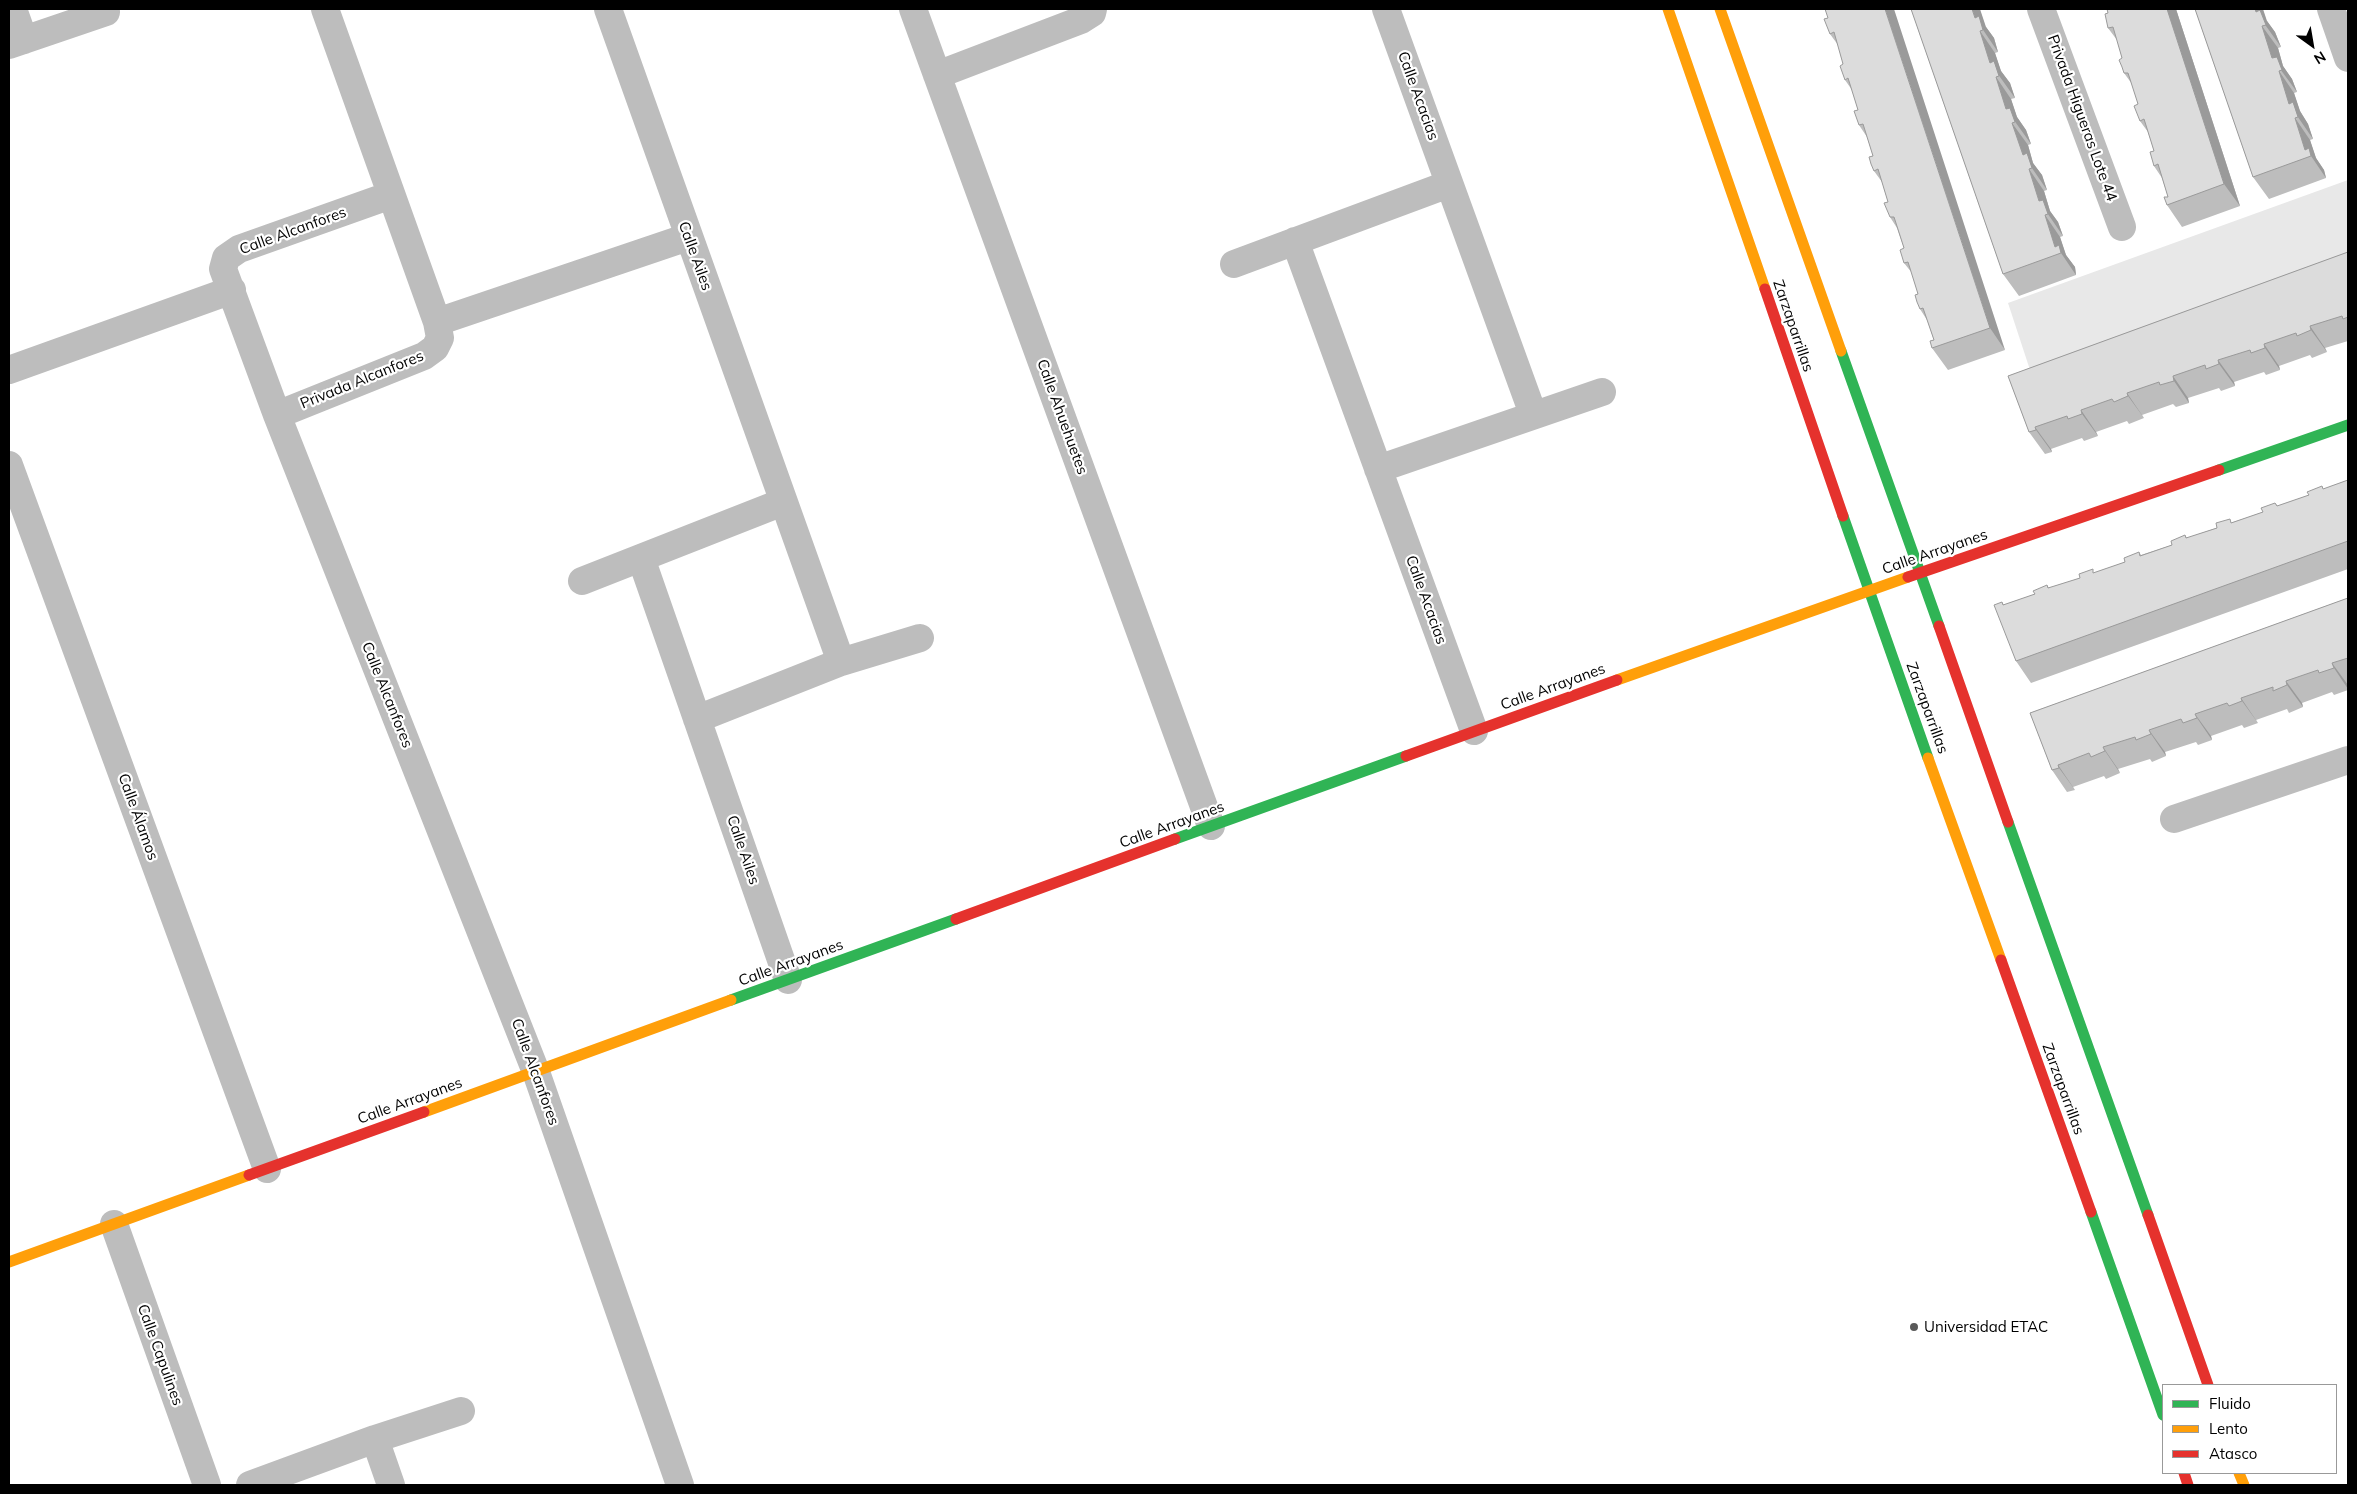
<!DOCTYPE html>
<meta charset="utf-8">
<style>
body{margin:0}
#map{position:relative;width:2357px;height:1494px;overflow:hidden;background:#fff;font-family:Mulish,sans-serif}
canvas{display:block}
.frame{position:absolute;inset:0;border:10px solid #000;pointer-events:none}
.legend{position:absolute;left:2162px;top:1384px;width:175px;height:90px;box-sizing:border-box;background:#fff;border:1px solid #999;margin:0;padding:6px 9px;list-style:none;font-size:15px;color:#000}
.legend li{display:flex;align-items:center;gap:10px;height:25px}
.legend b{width:25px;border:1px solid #999}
.north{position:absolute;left:2287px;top:20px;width:50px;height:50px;-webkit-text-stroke:4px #fff;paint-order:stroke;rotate:148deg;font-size:14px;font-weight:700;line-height:20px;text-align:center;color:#000}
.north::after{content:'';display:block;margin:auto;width:18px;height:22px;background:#000;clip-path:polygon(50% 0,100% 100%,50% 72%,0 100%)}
</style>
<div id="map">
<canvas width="2357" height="1494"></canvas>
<div class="frame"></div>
<ul class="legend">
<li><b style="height:6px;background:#30b455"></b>Fluido</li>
<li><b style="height:6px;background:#ff9f0a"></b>Lento</li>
<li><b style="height:6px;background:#e5322d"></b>Atasco</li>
</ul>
<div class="north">N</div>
</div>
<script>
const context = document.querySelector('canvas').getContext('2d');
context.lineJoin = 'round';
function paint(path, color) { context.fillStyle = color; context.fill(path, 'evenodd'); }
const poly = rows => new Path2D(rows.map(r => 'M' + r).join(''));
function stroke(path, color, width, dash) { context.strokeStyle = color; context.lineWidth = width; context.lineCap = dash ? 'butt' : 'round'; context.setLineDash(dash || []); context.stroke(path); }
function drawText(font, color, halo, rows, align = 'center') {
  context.font = font + ' Mulish,sans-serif'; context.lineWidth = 4.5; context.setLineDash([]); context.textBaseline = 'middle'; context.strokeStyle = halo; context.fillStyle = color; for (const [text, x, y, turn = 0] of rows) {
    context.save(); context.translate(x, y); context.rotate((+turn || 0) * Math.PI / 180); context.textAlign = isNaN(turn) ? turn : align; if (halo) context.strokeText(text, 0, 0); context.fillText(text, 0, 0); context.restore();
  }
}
const green = poly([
 [2348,180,2348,261,2031,373,2008,303]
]);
const street = poly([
 [13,9,24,40],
 [608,9,841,662],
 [913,9,1211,826],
 [1386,9,1533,414],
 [2041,9,2122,227],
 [2331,9,2348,58],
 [9,45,106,12],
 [937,75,1081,20,1092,13,1093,9],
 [391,195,239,249,226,258,223,269,277,415,536,1072,680,1485],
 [1295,241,1474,731],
 [1234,264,1449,184],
 [437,322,688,237],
 [9,370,232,290],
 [277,415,424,356,435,348,440,338,437,322,325,9],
 [9,465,267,1169],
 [1378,469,1602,392],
 [641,558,788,980],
 [582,581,783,502],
 [697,719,841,662,920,638],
 [2174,819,2348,760],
 [114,1224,207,1485],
 [375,1439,391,1485],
 [250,1485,375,1439,461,1411]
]);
const fast = poly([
 [1841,351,1939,626],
 [2219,470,2348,425],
 [1843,516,1928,758],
 [2008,822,2148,1215],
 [1175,839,1406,756],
 [731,1000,956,919],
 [2091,1212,2163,1415]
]);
const slow = poly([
 [1668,9,1765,289],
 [1720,9,1841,351],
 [1617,680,1908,577],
 [1928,758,2001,960],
 [424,1112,731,1000],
 [9,1262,249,1175],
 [2239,1473,2244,1485]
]);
const jam = poly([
 [1765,289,1843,516],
 [1908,577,2219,470],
 [1939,626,2008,822],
 [1406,756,1617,680],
 [956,919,1175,839],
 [2001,960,2091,1212],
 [249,1175,424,1112],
 [2148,1215,2208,1385],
 [2184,1473,2188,1485]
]);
const wall = poly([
 [1911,9,1986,27,1994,38,1998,52,1995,53,2001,71,2010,83,2015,98,2011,99,2017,117,2026,130,2031,144,2028,145,2033,163,2042,175,2047,190,2044,191,2050,211,2058,222,2063,236,2060,237,2066,255,2075,267,2076,275,2019,296,2003,274],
 [2107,9,2176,9,2240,206,2182,227,2167,205,2168,197,2162,178,2154,166,2154,151,2148,132,2140,121,2138,104,2132,84,2124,73,2122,58,2117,40,2108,28,2108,13],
 [2195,9,2267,21,2275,32,2281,47,2278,48,2283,66,2292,79,2297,92,2294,93,2300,111,2308,124,2313,139,2310,140,2316,158,2324,170,2326,178,2269,199,2253,177],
 [1828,18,2005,350,1948,370,1932,348,1934,340,1927,320,1920,309,1918,294,1912,273,1904,263,1904,248,1897,228,1890,217,1888,202,1882,182,1874,171,1873,156,1867,137,1859,125,1858,110,1852,90,1845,80,1843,64,1838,45,1830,34],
 [2348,252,2348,341,2325,348,2327,352,2312,358,2310,355,2279,366,2280,370,2266,375,2264,372,2234,382,2235,386,2221,391,2219,388,2188,398,2189,403,2176,407,2173,404,2142,415,2144,418,2129,424,2127,421,2096,432,2098,436,2084,441,2082,438,2051,449,2052,452,2045,454,2029,432,2008,376],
 [2348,480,2348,569,2031,683,2016,661,2002,602,2004,605,2035,594,2047,585,2049,588,2080,578,2125,562,2139,552,2141,555,2172,545,2185,535,2187,538,2263,512,2275,503,2278,506,2309,495,2324,489],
 [2348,598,2348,690,2334,695,2332,692,2302,703,2303,707,2289,713,2287,709,2256,720,2258,723,2244,728,2242,725,2211,736,2212,740,2198,745,2196,742,2165,752,2166,756,2152,762,2150,759,2118,769,2120,773,2106,779,2104,776,2073,787,2075,790,2067,792,2052,770,2030,713]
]);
const shadedWall = poly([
 [1885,9,1894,9,2005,350,1990,328],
 [1972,9,1980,9,1986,27,1994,38,1998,52,1975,18],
 [2167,9,2176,9,2240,206,2224,184],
 [2255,9,2263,9,2267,21,2275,32,2281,47,2256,12],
 [2262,26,2278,48,2283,66,2292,79,2297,92,2272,58],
 [1980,31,1995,53,2001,71,2010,83,2015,98,1990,63],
 [2279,71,2294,93,2300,111,2308,124,2313,139,2289,104],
 [1996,77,2011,99,2017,117,2026,130,2031,144,2006,109],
 [2295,118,2310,140,2316,158,2324,170,2326,178,2311,156,2305,150],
 [2012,123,2028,145,2033,163,2042,175,2047,190,2023,155],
 [2029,169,2044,191,2050,211,2058,222,2063,236,2039,201],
 [2045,215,2060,237,2066,255,2075,267,2076,275,2061,253,2055,247],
 [2310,326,2325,348,2327,352,2311,330],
 [2264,344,2279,366,2280,370,2265,348],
 [2218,360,2234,382,2235,386,2219,364],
 [2173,376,2188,398,2189,403,2174,381],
 [2127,393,2142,415,2144,418,2128,396],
 [2081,410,2096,432,2098,436,2082,414],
 [2035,427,2051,449,2052,452,2036,430],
 [2332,663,2348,685,2348,689,2334,668],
 [2286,681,2302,703,2303,707,2287,685],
 [2241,698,2256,720,2258,723,2242,701],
 [2195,714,2211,736,2212,740,2197,718],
 [2149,730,2165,752,2166,756,2151,734],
 [2103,747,2118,769,2120,773,2105,751],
 [2058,765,2073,787,2075,790,2059,768]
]);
const building = poly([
 [1825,9,1885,9,1990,328,1932,348,1930,341,1934,340,1923,308,1920,309,1917,302,1915,295,1918,294,1908,262,1904,263,1900,250,1904,248,1894,217,1890,217,1884,203,1888,202,1878,169,1874,171,1871,164,1869,157,1873,156,1863,124,1859,125,1854,111,1858,110,1848,78,1845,80,1840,66,1843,64,1834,32,1830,34,1824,19,1828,18,1825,9],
 [1911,9,1972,9,1975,18,1979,16,1983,30,1980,31,1990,63,1994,61,1999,76,1996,77,2006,109,2010,108,2015,122,2012,123,2023,155,2027,153,2032,168,2029,169,2039,201,2043,200,2048,214,2045,215,2055,247,2059,245,2061,253,2003,274,1911,9],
 [2107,9,2167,9,2224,184,2167,205,2164,197,2168,197,2158,164,2154,166,2150,152,2154,151,2144,119,2140,121,2134,106,2138,104,2128,73,2124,73,2122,67,2119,60,2122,58,2113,27,2108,28,2105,14,2108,13,2107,9],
 [2195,9,2255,9,2256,12,2260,10,2266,25,2262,26,2272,58,2277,57,2282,70,2279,71,2289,104,2293,102,2298,117,2295,118,2305,150,2309,148,2311,156,2253,177,2195,9],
 [2348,252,2348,317,2343,319,2342,316,2310,326,2311,330,2297,336,2296,333,2264,344,2265,348,2251,353,2250,350,2218,360,2219,364,2206,369,2205,365,2173,376,2174,381,2160,385,2159,382,2127,393,2128,396,2114,402,2112,399,2081,410,2082,414,2068,419,2067,416,2035,427,2036,430,2029,432,2008,376,2348,252],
 [2348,480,2348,541,2016,661,1994,605,2002,602,2003,605,2035,594,2033,591,2047,585,2048,588,2080,578,2079,574,2093,569,2093,573,2125,562,2124,558,2139,552,2140,556,2172,545,2171,541,2185,535,2186,538,2217,528,2216,523,2230,519,2231,523,2263,512,2261,508,2275,503,2277,506,2309,495,2307,492,2322,486,2323,489,2348,480],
 [2348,598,2348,658,2332,663,2334,668,2319,673,2318,670,2286,681,2287,685,2273,691,2273,687,2241,698,2242,701,2229,706,2227,703,2195,714,2197,718,2183,723,2181,719,2149,730,2151,734,2136,740,2135,737,2103,747,2105,751,2091,757,2089,753,2058,765,2059,768,2052,770,2030,713,2348,598]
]);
const markers = [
 [1914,1327,5,"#595959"]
];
const streetNames = [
 ["Calle Acacias",1418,96,70],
 ["Privada Higueras Lote 44",2082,118,70],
 ["Calle Alcanfores",293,231,-20],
 ["Calle Ailes",695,256,70],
 ["Zarzaparrillas",1793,326,71],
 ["Privada Alcanfores",362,380,-22],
 ["Calle Ahuehuetes",1062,417,70],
 ["Calle Arrayanes",1935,552,-19],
 ["Calle Acacias",1426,600,70],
 ["Calle Arrayanes",1553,687,-20],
 ["Calle Alcanfores",387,695,68],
 ["Zarzaparrillas",1927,708,70],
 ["Calle Álamos",138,817,70],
 ["Calle Arrayanes",1172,825,-20],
 ["Calle Ailes",743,850,71],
 ["Calle Arrayanes",791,963,-20],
 ["Calle Alcanfores",535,1072,70],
 ["Zarzaparrillas",2063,1089,70],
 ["Calle Arrayanes",410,1101,-20],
 ["Calle Capulines",160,1355,70]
];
const poiNames = [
 ["Universidad ETAC",1924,1327]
];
paint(green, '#e8e8e8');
stroke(street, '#bdbdbd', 28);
stroke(fast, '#30b455', 11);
stroke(slow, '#ff9f0a', 11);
stroke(jam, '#e5322d', 11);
paint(wall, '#bdbdbd');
paint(shadedWall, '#9a9a9a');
paint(building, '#dcdcdc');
stroke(building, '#9a9a9a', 1);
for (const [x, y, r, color] of markers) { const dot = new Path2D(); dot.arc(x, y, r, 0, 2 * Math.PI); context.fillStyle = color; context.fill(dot); stroke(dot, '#fff', 2); }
drawText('15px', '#000', '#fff', streetNames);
drawText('15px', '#000', '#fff', poiNames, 'left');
</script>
